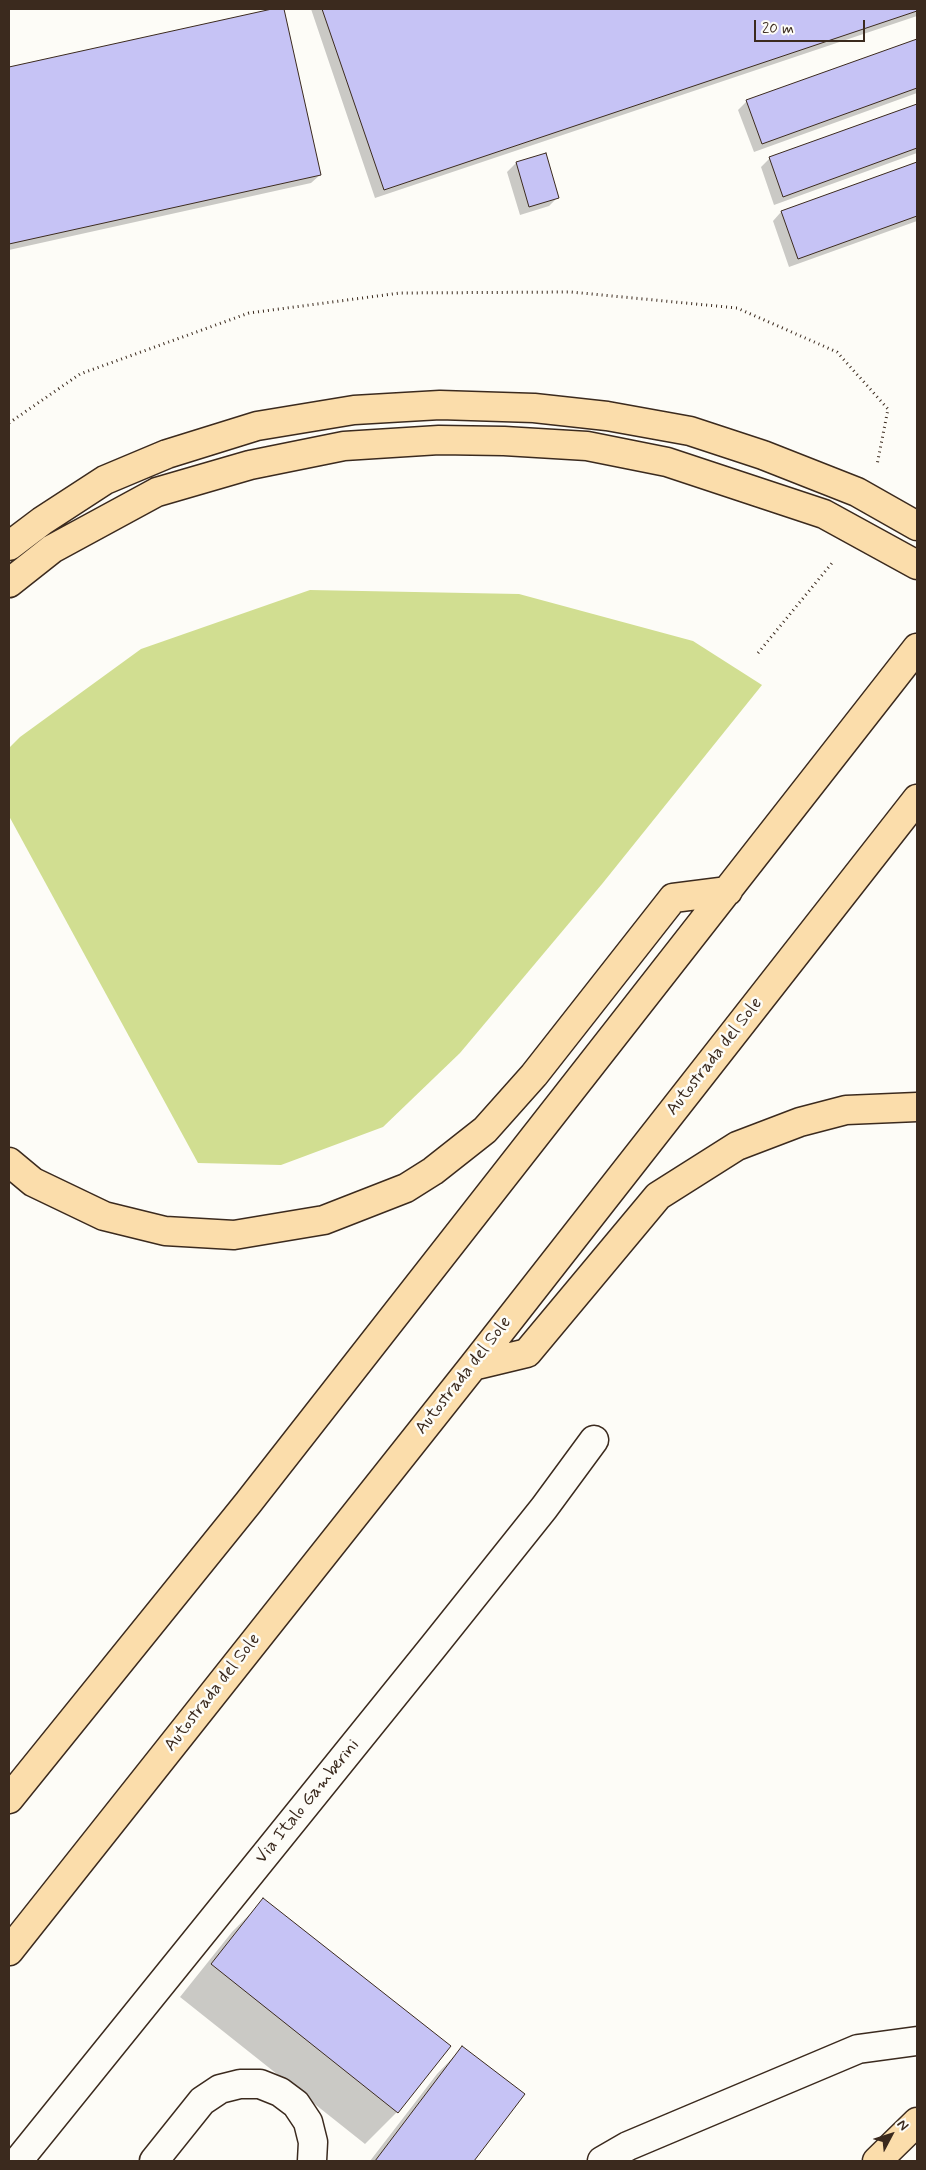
<!DOCTYPE html>
<style>
body{margin:0}
#map{position:relative;width:926px;height:2170px;overflow:hidden;background:#fdfcf7;font-family:Mynerve,sans-serif}
canvas{display:block}
.frame{position:absolute;inset:0;border:10px solid #3b2a1e;pointer-events:none}
.north{position:absolute;left:866px;top:2110px;width:50px;height:50px;-webkit-text-stroke:4px #fdfcf7;paint-order:stroke;rotate:50deg;font-size:14px;font-weight:700;line-height:20px;text-align:center;color:#3b2a1e}
.north::after{content:'';display:block;margin:auto;width:18px;height:22px;background:#3b2a1e;clip-path:polygon(50% 0,100% 100%,50% 72%,0 100%)}
.scale{position:absolute;left:754px;top:20px;width:111px;height:22px;box-sizing:border-box;border:2px solid #3b2a1e;border-top:0;padding-left:6px;font-size:15px;line-height:18px;white-space:nowrap;color:#3b2a1e;-webkit-text-stroke:4px #fdfcf7;paint-order:stroke}
</style>
<div id="map">
<canvas width="926" height="2170"></canvas>
<div class="frame"></div>
<div class="north">N</div>
<div class="scale">20 m</div>
</div>
<script>
const context = document.querySelector('canvas').getContext('2d');
context.lineJoin = 'round';
function paint(path, color) { context.fillStyle = color; context.fill(path, 'evenodd'); }
const poly = rows => new Path2D(rows.map(r => 'M' + r).join(''));
function stroke(path, color, width, dash) { context.strokeStyle = color; context.lineWidth = width; context.lineCap = dash ? 'butt' : 'round'; context.setLineDash(dash || []); context.stroke(path); }
function drawText(font, color, halo, rows, align = 'center') {
  context.font = font + ' Mynerve,sans-serif'; context.lineWidth = 5; context.setLineDash([]); context.textBaseline = 'middle'; context.strokeStyle = halo; context.fillStyle = color; for (const [text, x, y, turn = 0] of rows) {
    context.save(); context.translate(x, y); context.rotate((+turn || 0) * Math.PI / 180); context.textAlign = isNaN(turn) ? turn : align; if (halo) context.strokeText(text, 0, 0); context.fillText(text, 0, 0); context.restore();
  }
}
const green = poly([
 [310,590,519,594,693,641,762,685,602,884,460,1053,383,1127,281,1165,198,1163,9,816,9,748,20,737,141,649]
]);
const shadow = poly([
 [278,9,283,9,320,175,311,183,9,250,9,68],
 [311,9,917,9,917,16,375,198],
 [917,40,917,93,754,152,738,110,747,101],
 [917,105,917,153,774,205,761,167,770,158],
 [545,155,558,197,549,206,520,215,507,172,516,163],
 [917,164,917,221,789,267,773,221,781,212],
 [264,1900,397,2112,365,2144,180,1997,232,1932],
 [462,2048,523,2094,472,2161,370,2161,437,2074]
]);
const building = poly([
 [272,9,284,9,321,175,9,244,9,67,272,9],
 [322,9,917,9,917,11,384,190,322,9],
 [917,39,917,88,762,144,746,100,917,39],
 [917,104,917,148,783,197,769,157,917,104],
 [546,153,559,198,529,207,516,162,546,153],
 [917,162,917,216,798,259,781,211,917,162],
 [263,1898,451,2046,398,2113,211,1964,263,1898],
 [462,2046,525,2094,474,2161,375,2161,462,2046]
]);
const path = poly([
 [9,423,80,374,249,313,400,293,571,292,737,308,837,352,888,409,877,465],
 [758,653,832,563]
]);
const minor = poly([
 [18,2161,433,1647,544,1508,594,1440],
 [154,2161,202,2101,220,2089,240,2084,260,2084,280,2092,296,2104,308,2122,313,2142,312,2161],
 [602,2161,628,2146,858,2049,917,2041]
]);
const highway = poly([
 [9,546,42,521,105,480,167,454,257,426,354,410,440,405,534,408,607,416,690,431,763,455,857,492,917,526],
 [9,583,52,549,157,492,250,465,344,446,439,440,504,441,587,446,667,462,824,514,917,565],
 [9,1162,33,1182,104,1216,165,1231,234,1235,324,1220,406,1188,433,1171,485,1130,534,1075,673,898,728,891],
 [473,1366,527,1353,658,1196,737,1146,800,1122,846,1110,917,1107],
 [9,1799,248,1503,917,648],
 [9,1951,473,1366,917,799],
 [877,2161,917,2122]
]);
const streetNames = [
 ["Autostrada del Sole",715,1057,-52],
 ["Autostrada del Sole",464,1376,-52],
 ["Autostrada del Sole",213,1693,-52],
 ["Via Italo Gamberini",308,1802,-51]
];
paint(green, '#d1de91');
paint(shadow, '#0003');
paint(building, '#c6c3f5');
stroke(building, '#3b2a1e', 1);
stroke(minor, '#3b2a1e', 31);
stroke(highway, '#3b2a1e', 31);
stroke(path, '#3b2a1e', 3, [1, 4]);
stroke(minor, '#fdfcf7', 28);
stroke(highway, '#fbddab', 28);
drawText('18px', '#3b2a1e', '#fdfcf7', streetNames);
</script>
